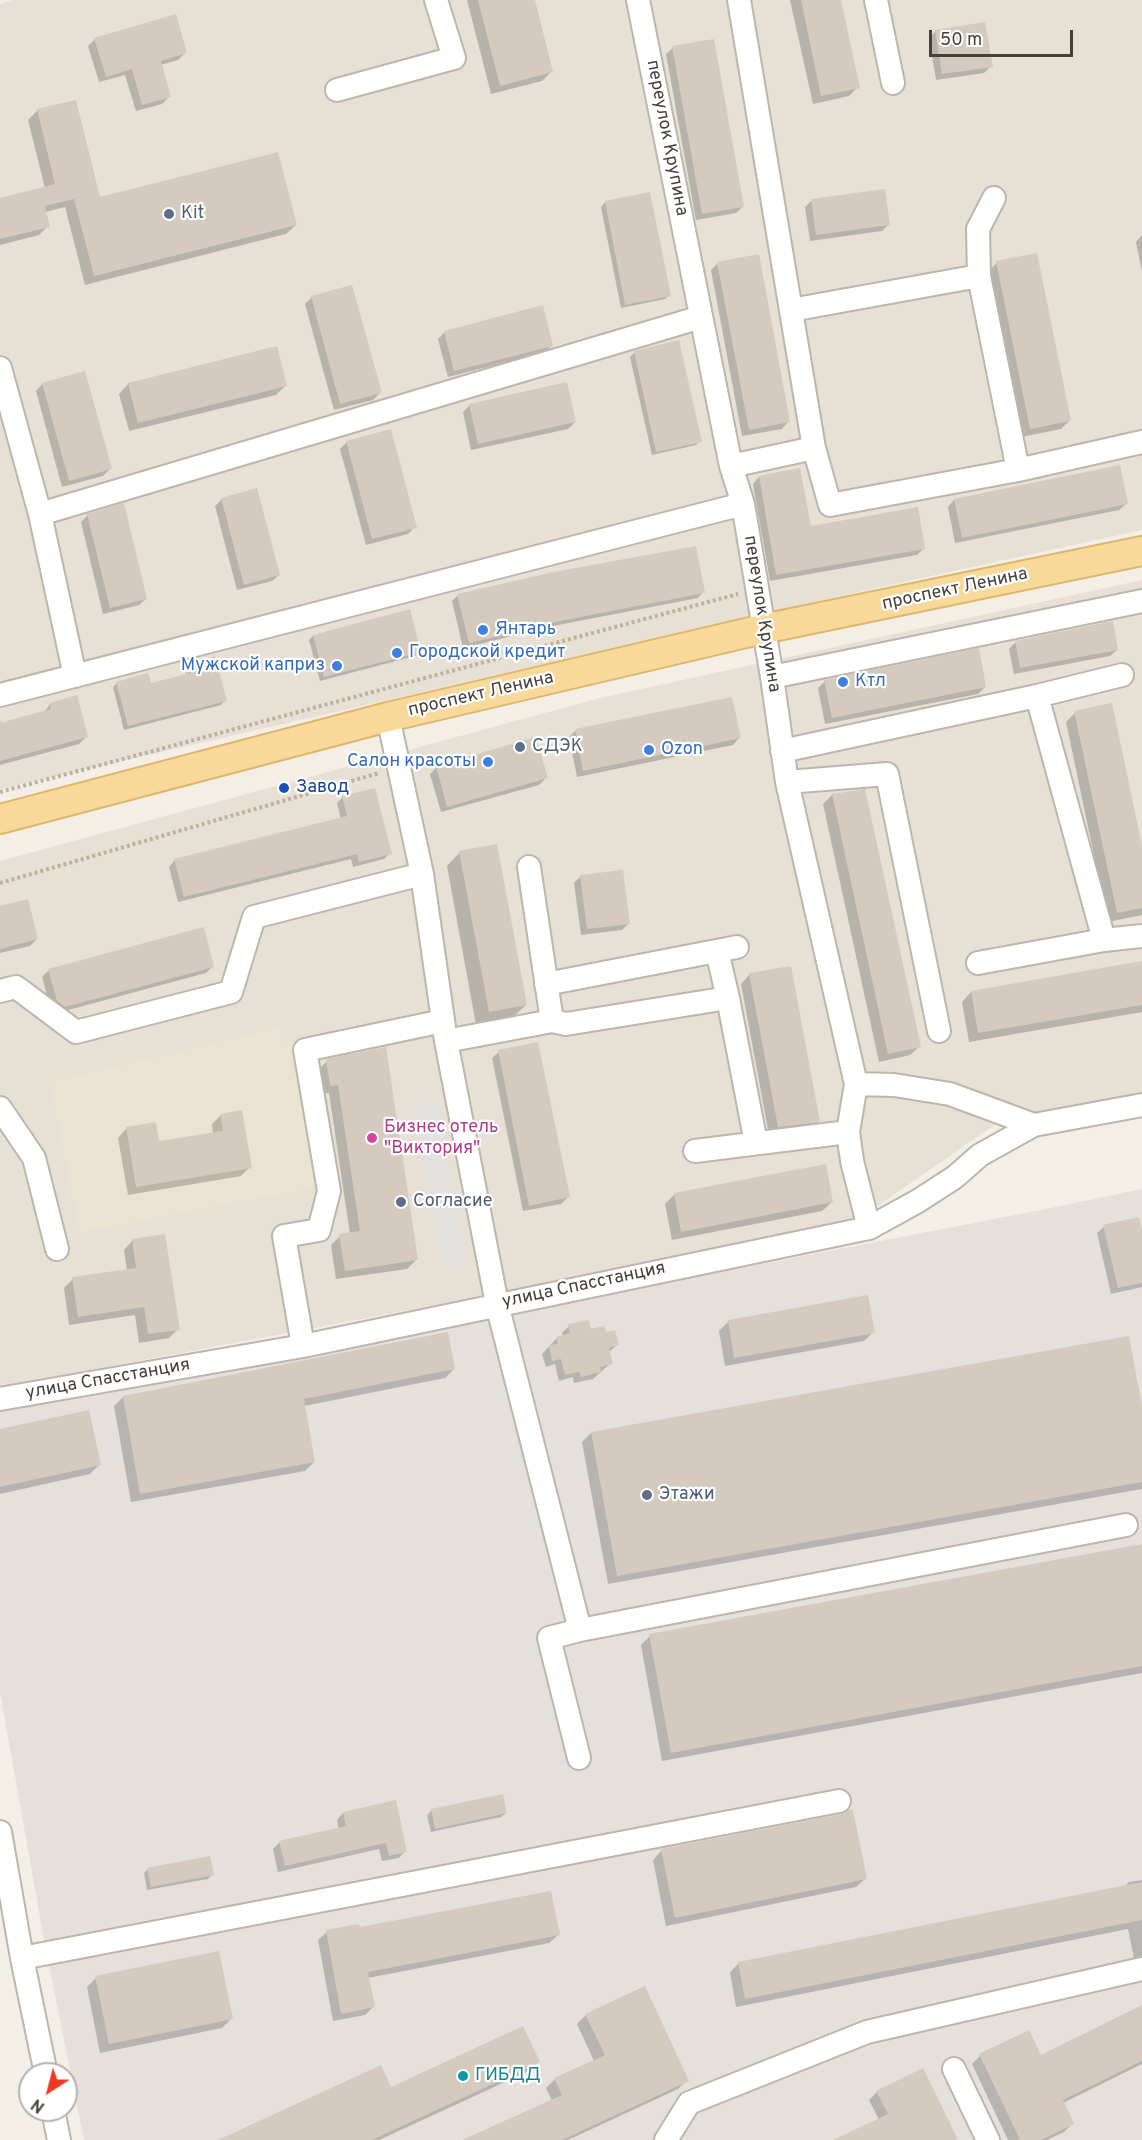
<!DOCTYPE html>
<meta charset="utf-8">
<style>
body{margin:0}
#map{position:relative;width:1142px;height:2140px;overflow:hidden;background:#f3efe7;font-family:Overpass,sans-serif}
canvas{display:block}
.north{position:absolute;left:18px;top:2062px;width:60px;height:60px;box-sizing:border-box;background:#fff;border:2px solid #b5b2af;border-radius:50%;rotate:216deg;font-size:16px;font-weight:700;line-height:24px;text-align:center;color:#453f36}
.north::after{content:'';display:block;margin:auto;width:21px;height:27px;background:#ee3823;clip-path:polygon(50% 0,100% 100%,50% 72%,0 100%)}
.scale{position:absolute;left:929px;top:30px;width:144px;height:27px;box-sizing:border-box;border:3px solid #453f36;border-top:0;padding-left:8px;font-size:18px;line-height:21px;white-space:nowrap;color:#453f36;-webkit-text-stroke:4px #fff;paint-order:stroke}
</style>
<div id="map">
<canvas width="1142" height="2140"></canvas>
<div class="north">N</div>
<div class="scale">50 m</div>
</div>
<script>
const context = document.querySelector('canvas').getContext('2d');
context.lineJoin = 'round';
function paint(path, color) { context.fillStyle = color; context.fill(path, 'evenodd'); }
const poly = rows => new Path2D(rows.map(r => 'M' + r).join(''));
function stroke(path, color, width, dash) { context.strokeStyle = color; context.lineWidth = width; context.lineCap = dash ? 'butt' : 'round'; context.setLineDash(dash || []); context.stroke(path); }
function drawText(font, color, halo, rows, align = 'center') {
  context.font = font + ' Overpass,sans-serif'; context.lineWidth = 4.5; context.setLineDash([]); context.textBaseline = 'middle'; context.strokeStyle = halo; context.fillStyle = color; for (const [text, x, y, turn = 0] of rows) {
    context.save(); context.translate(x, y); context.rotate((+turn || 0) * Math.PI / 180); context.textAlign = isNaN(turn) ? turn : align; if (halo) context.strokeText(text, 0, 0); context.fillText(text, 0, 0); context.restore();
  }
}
const residential = poly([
 [13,0,1142,0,1142,530,867,590,0,789,0,4],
 [1142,580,1142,1094,994,1125,846,1228,0,1387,0,861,600,698]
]);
const industrial = poly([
 [1142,1189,1142,2140,84,2140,44,1940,0,1692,0,1411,1041,1210]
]);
const education = poly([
 [279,1028,283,1043,297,1040,316,1187,80,1232,50,1083]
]);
const parking = poly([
 [437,1101,466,1265,443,1269,413,1105]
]);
const shadow = poly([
 [467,0,533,0,551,72,542,81,491,94],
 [790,0,840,0,858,87,849,96,813,104],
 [936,31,991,66,984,73,936,80,929,38],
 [95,39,185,53,178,60,160,65,169,97,162,104,136,111,125,75,99,82,88,46],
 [673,48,743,206,736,213,696,220,666,54],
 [75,101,99,199,296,225,286,234,85,285,65,207,45,212,48,226,39,235,0,245,0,199,45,188,28,120,37,111],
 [649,194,669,295,665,299,621,308,601,207,605,202],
 [812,200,889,224,882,231,810,241,805,207],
 [1142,235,1142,272,1136,242],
 [718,263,788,422,782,429,742,436,711,270],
 [997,263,1070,420,1061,429,1021,437,987,272],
 [351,287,380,393,373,400,334,410,305,304,311,298],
 [445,332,552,345,545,352,448,377,438,339],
 [276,348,285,386,276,395,129,431,119,394,128,384],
 [635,352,700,441,696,445,652,455,630,357],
 [42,384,110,469,103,476,62,487,36,391],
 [469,406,575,422,568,429,471,450,463,412],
 [347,442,415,527,408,534,366,545,340,449],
 [759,477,809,527,924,548,917,555,770,581,753,484],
 [222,499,279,575,272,581,237,590,215,506],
 [954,500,1126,504,1119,510,955,543,948,507],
 [88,515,146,599,139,605,103,614,81,522],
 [703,592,698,598,558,625,463,648,452,601,458,595],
 [313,636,419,652,415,656,320,681,309,640],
 [1016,642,1117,650,1110,656,1014,674,1009,649],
 [189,664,225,700,221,705,124,730,113,687,117,683,150,685,187,675,185,668],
 [825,681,985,687,978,694,825,724,818,688],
 [731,699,739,738,733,745,577,777,569,737,575,731],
 [50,704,86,737,79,744,0,765,0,720,1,724,44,713],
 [1075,713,1142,853,1142,915,1108,922,1066,722],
 [437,767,546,778,539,785,441,812,430,774],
 [864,791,920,1046,910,1055,879,1062,823,804,832,795],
 [343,797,390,853,384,859,353,867,351,859,178,902,169,867,175,860,341,819,337,803],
 [460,852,526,1005,512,1018,476,1025,447,866],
 [581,876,629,923,622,930,581,935,574,883],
 [0,908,37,939,30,946,0,953],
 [1142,963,1142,1012,969,1042,962,1002,971,992],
 [213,966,206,973,57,1013,50,1007,42,977,49,970],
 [750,974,818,1121,809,1131,769,1135,741,984],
 [385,1049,416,1260,407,1269,336,1279,331,1245,340,1236,350,1234,329,1093,321,1094,318,1070,327,1061],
 [499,1052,568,1197,561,1204,523,1211,492,1058],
 [221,1115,250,1167,241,1176,128,1195,118,1138,127,1128,158,1143,213,1134,212,1124],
 [674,1195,832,1202,822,1211,672,1240,665,1204],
 [1104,1227,1142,1236,1142,1287,1111,1294,1097,1233],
 [133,1240,178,1329,169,1338,139,1343,135,1315,69,1325,64,1288,73,1279,127,1271,124,1250],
 [867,1297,873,1332,864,1341,725,1366,719,1331,728,1322],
 [569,1326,605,1334,617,1345,609,1352,611,1363,593,1379,574,1383,573,1377,559,1381,555,1364,546,1367,542,1354,557,1338,563,1337,562,1333],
 [454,1369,445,1378,304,1406,314,1462,305,1471,131,1502,114,1406,123,1397],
 [1142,1415,1142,1489,608,1584,582,1442,591,1433],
 [0,1431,99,1465,90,1474,0,1494],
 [1142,1545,1142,1673,662,1761,641,1645,650,1636],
 [502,1795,506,1813,501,1817,431,1832,427,1815,431,1811],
 [343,1813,405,1851,399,1858,382,1861,379,1849,278,1872,273,1849,280,1842,339,1830,337,1820],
 [842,1816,866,1878,856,1887,666,1926,653,1860,662,1850],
 [148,1869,212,1875,208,1879,147,1890,144,1873],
 [1142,1880,1142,1961,1135,1963,1128,1929,736,2007,730,1972,739,1963,1125,1886,1129,1882],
 [359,1929,558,1935,549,1943,368,1978,373,2007,365,2015,333,2021,318,1940,327,1932],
 [96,1978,231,2019,222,2028,100,2053,87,1987],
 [1142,2007,1142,2064,1063,2103,1072,2124,1064,2132,1047,2140,1008,2140,972,2064,980,2056,1029,2032,1041,2057],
 [586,2015,687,2080,678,2089,568,2140,476,2140,552,2101,546,2088,555,2079,594,2061,577,2024],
 [538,2062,529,2071,379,2140,231,2140,391,2089],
 [877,2092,956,2140,836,2140,879,2120,869,2100]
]);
const building = poly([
 [478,0,535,0,553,72,500,86],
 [801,0,841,0,860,88,821,96],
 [176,14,187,53,161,61,171,97,142,105,132,69,106,77,94,38],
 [985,22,993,67,942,74,935,30],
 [714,39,744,207,702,214,672,46],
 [76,100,100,197,278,152,297,225,94,276,74,199,45,206,50,227,0,239,0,198,55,184,37,109],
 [885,189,890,225,816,235,811,199],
 [650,192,671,296,625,305,605,201],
 [1037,253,1071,421,1030,429,996,261],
 [759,254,790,422,749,430,717,262],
 [352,285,382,393,340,404,311,296],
 [543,305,553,346,454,371,444,331],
 [679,340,702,442,656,452,634,351],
 [277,346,287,386,138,423,128,383],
 [85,371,112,469,69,481,42,383],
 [567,382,576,422,478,444,469,404],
 [391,429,417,528,372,539,346,441],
 [1120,465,1128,504,962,538,954,499],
 [800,468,811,526,918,507,925,549,776,575,759,476],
 [257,488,280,575,244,585,221,498],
 [124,503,147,599,110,608,87,514],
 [696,546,705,593,565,620,469,643,457,594,554,572],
 [410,609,421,652,324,677,313,635],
 [1113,621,1118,650,1020,668,1015,641],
 [979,648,986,687,832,718,824,680],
 [215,656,227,701,128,726,116,682,148,673,151,683,191,673,189,663],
 [77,695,88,737,0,761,0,723,51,709,49,703],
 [732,697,741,738,583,771,575,729],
 [1112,703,1142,846,1142,908,1117,913,1074,711],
 [536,737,548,778,447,807,436,766],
 [375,788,392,854,359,862,357,854,184,897,174,859,347,816,342,796],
 [865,789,921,1047,888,1054,832,794],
 [497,844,527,1005,489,1012,459,851],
 [623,870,630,924,587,929,580,875],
 [28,899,38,939,0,949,0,906],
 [204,927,214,967,65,1007,57,1001,48,969],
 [1142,961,1142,1005,978,1033,971,991],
 [791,966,820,1122,778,1127,749,973],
 [538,1042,570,1197,529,1206,498,1050],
 [386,1047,418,1260,345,1271,339,1234,360,1231,338,1085,330,1086,326,1059],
 [242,1110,252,1168,136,1187,126,1127,156,1122,159,1141,223,1131,220,1114],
 [826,1164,833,1202,681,1232,674,1193],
 [1139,1217,1142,1230,1142,1283,1118,1288,1103,1225],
 [165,1234,180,1330,148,1334,144,1307,78,1317,72,1277,136,1268,132,1239],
 [868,1295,875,1333,734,1358,728,1320],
 [589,1320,591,1329,604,1326,606,1332,615,1330,619,1345,609,1348,613,1364,600,1367,601,1372,581,1377,579,1372,565,1375,561,1359,552,1361,549,1346,558,1343,556,1337,570,1333,568,1324],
 [448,1332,455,1369,304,1399,315,1462,140,1494,123,1396],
 [1129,1336,1142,1406,1142,1482,617,1576,591,1432],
 [89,1410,101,1465,0,1487,0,1429],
 [1142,1544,1142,1666,671,1753,649,1634],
 [503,1794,507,1813,435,1829,431,1809],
 [396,1800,407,1852,389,1856,386,1843,285,1866,279,1841,346,1826,343,1812],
 [848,1810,853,1810,867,1879,675,1918,661,1849,842,1814],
 [210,1856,214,1875,151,1887,147,1868],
 [1142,1882,1142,1920,745,1999,738,1962],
 [551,1891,560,1935,368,1972,375,2007,341,2014,326,1930,359,1924,360,1927],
 [219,1951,233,2019,109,2044,95,1976],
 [645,1986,689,2081,562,2140,462,2140,562,2095,554,2078,605,2055,585,2014],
 [1142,2005,1142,2061,1063,2100,1074,2124,1041,2140,1020,2140,979,2054,1029,2030,1041,2055],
 [523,2026,540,2062,372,2140,218,2140,381,2065,391,2087],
 [923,2068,958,2140,833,2140,888,2114,876,2091]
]);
const path = poly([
 [0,792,738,594],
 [0,883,379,773]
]);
const minor = poly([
 [638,0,731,466,743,504,772,677,787,782,856,1084,848,1132,852,1161,869,1228],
 [876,0,893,83],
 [337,90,454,58,436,0],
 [979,276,978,229,994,198],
 [791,310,979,276,1018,470,830,505,814,448],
 [0,368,40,514,75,676],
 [731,466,814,448,739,0],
 [1018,470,1142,442],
 [40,514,701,317],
 [772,677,1142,601],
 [0,695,743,504],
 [388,717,422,874,446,1041,497,1304,580,1630,1126,1525],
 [782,751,1037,696],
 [787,782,887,774,939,1031],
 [529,867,552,1021],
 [1104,940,1037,696,1122,675],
 [717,951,728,998,756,1143],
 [978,963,1104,940,1142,936],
 [546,984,737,947],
 [0,991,16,987,76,1032,231,992,254,917,422,874],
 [446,1041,552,1021,566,1024,728,998],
 [856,1084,894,1085,950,1094,1034,1125],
 [0,1108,34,1158,57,1249],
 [695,1151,848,1132],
 [303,1346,284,1236,319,1230,329,1191,305,1050,443,1021],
 [0,1399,303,1346,869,1228,918,1201,955,1177,980,1155,1034,1125,1142,1105],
 [579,1758,549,1638,580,1630],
 [0,1832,22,1958,46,2074],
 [22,1958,839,1801],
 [954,2069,988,2140],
 [53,2110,59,2140],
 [666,2140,689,2103,867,2032,1142,1969]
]);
const major = poly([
 [0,819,388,717,763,629,1142,551]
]);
const markers = [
 [169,214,6,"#5c6f8a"],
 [483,630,6,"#3f7fe0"],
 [397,653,6,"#3f7fe0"],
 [337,666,6,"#3f7fe0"],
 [843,682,6,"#3f7fe0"],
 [520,747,6,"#5c6f8a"],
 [649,750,6,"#3f7fe0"],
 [488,762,6,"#3f7fe0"],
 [284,788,6,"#1a4fb4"],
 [372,1138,6,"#d1479c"],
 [401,1202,6,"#5c6f8a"],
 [647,1495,6,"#5c6f8a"],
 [463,2076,6,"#0f9aa8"]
];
const streetNames = [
 ["переулок Крупина",666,138,79],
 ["проспект Ленина",955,590,-12],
 ["переулок Крупина",761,614,81],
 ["проспект Ленина",481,695,-13],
 ["улица Спасстанция",584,1286,-12],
 ["улица Спасстанция",108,1380,-10]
];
const serviceNames = [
 ["Kit",181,214],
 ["СДЭК",532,747],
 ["Согласие",413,1202],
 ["Этажи",659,1495]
];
const shopNames = [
 ["Янтарь",495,630],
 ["Городской кредит",409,653],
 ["Мужской каприз",325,666,"right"],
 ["Ктл",855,682],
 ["Ozon",661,750],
 ["Салон красоты",476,762,"right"]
];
const transitNames = [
 ["Завод",296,788]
];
const hotelNames = [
 ["Бизнес отель",384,1128],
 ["\"Виктория\"",384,1149]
];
const cultureNames = [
 ["ГИБДД",475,2076]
];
paint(residential, '#e6e0d5');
paint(industrial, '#e5e0dc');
paint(education, '#ebe3d2');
paint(parking, '#e4e2df');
paint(shadow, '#0003');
paint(building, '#d4cabd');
stroke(minor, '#bdb6aa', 26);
stroke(major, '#ddb66b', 32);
stroke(path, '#beb19c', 4, [3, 3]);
stroke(minor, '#fff', 22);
stroke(major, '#f9d99a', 28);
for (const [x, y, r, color] of markers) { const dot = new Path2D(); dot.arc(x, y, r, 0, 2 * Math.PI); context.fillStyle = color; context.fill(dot); stroke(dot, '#fff', 2); }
drawText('18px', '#453f36', '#fff', streetNames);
drawText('18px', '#4e5e75', '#fff', serviceNames, 'left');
drawText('18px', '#366cbe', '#fff', shopNames, 'left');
drawText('18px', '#164399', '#fff', transitNames, 'left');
drawText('18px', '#b23c85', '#fff', hotelNames, 'left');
drawText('18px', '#0d838f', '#fff', cultureNames, 'left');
</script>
